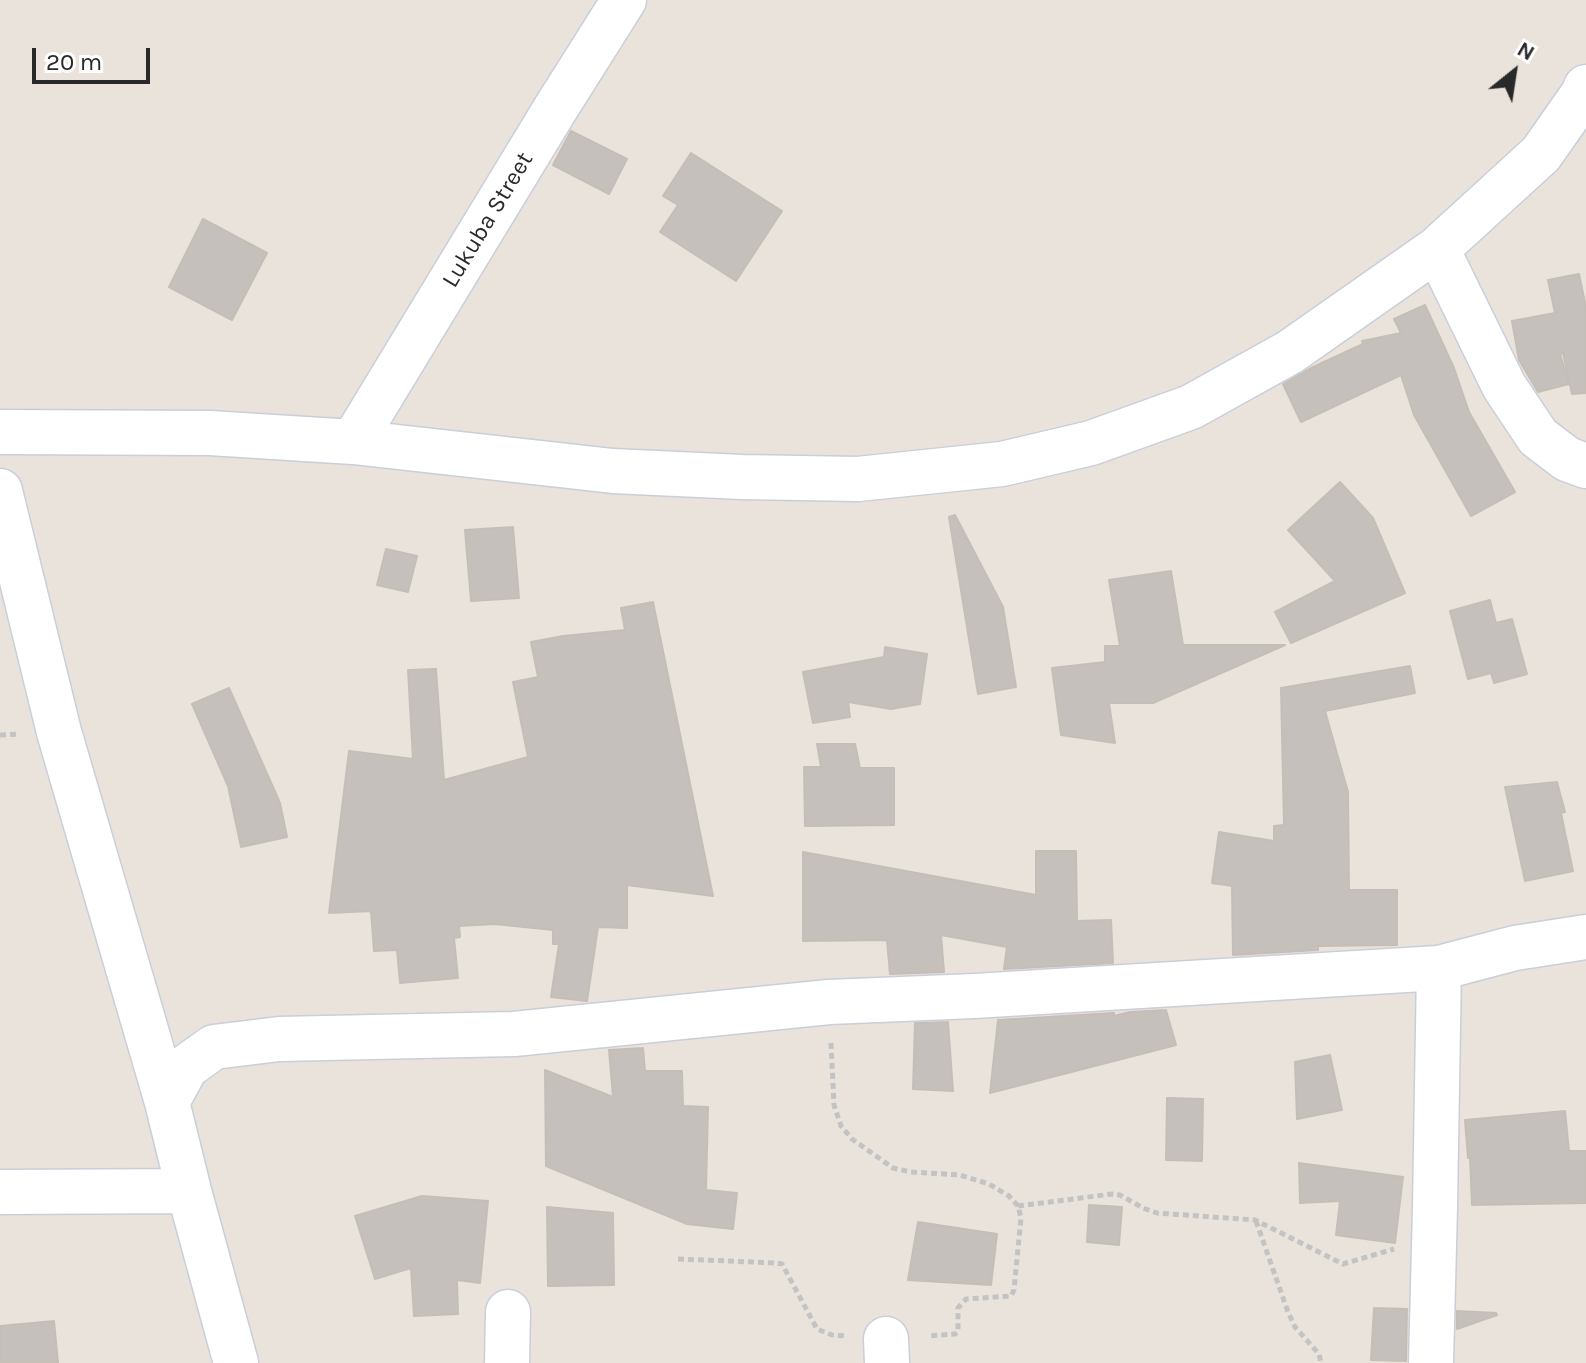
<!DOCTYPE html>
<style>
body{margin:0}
#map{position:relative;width:1586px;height:1363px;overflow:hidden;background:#eae3dc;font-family:Karla,sans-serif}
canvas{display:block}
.north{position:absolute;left:1474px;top:32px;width:80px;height:80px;-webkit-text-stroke:6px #fff;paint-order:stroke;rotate:30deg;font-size:22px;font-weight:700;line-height:32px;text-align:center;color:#292929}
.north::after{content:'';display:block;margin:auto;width:28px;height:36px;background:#292929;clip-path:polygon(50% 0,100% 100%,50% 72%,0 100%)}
.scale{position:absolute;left:32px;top:48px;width:118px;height:36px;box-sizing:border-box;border:4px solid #292929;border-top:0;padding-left:10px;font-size:24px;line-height:28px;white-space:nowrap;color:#292929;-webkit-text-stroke:6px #fff;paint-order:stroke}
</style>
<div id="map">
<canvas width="1586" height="1363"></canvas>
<div class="north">N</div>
<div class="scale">20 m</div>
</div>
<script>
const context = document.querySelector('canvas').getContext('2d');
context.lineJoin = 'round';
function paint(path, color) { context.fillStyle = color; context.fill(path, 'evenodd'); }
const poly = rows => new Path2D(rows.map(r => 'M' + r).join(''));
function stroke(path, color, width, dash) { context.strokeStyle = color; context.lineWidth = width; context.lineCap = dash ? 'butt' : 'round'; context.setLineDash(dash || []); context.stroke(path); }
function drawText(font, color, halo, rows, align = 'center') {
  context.font = font + ' Karla,sans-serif'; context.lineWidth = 6; context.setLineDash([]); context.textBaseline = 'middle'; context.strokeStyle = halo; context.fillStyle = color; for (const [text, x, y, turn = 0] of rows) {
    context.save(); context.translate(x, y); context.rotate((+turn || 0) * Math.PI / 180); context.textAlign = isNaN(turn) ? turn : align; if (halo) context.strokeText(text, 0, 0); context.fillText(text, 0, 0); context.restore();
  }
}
const building = poly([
 [571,131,627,159,609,194,553,165,571,131],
 [691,153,782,211,736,281,660,232,678,205,663,196,691,153],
 [203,219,267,253,232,320,169,287,203,219],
 [1579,274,1586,307,1586,393,1572,394,1563,353,1560,354,1569,384,1538,392,1519,360,1512,321,1555,313,1548,280,1579,274],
 [1425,305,1454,368,1469,412,1515,492,1471,516,1414,415,1401,375,1301,422,1283,384,1311,368,1363,344,1362,341,1401,333,1394,319,1425,305],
 [1340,482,1373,518,1405,593,1291,643,1275,612,1335,581,1288,530,1340,482],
 [955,515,1003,607,1016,687,978,694,949,517,955,515],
 [513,527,519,598,471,601,465,530,513,527],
 [386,549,417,556,408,592,377,585,386,549],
 [1171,571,1183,645,1285,645,1153,703,1109,703,1115,743,1061,735,1052,668,1105,662,1105,646,1120,646,1109,580,1171,571],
 [1490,600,1496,623,1512,619,1527,674,1494,683,1491,673,1468,679,1450,611,1490,600],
 [653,602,713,896,627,885,627,928,598,927,587,1001,551,997,559,944,553,944,553,930,495,924,459,926,460,937,454,938,458,978,400,983,397,950,374,951,371,911,329,913,349,751,413,759,408,670,436,669,444,780,528,757,513,682,538,677,531,642,563,636,625,630,621,608,653,602],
 [885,647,927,654,920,704,891,709,848,702,850,717,813,723,803,672,884,657,885,647],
 [1410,666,1415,693,1325,711,1348,792,1349,890,1397,890,1397,945,1318,946,1318,950,1233,955,1232,886,1212,883,1219,832,1274,841,1274,826,1284,825,1281,688,1410,666],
 [229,688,280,803,287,837,241,847,228,786,192,704,229,688],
 [817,744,855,744,860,768,894,768,894,825,805,826,804,767,821,767,817,744],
 [1557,782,1565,812,1561,813,1573,871,1525,881,1505,787,1557,782],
 [1036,851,1076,851,1077,921,1111,920,1113,963,1004,969,1007,947,941,935,944,972,890,974,887,940,803,941,803,852,1036,895,1036,851],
 [1166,1010,1176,1045,990,1093,998,1020,1114,1013,1114,1016,1130,1012,1166,1010],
 [948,1022,953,1091,913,1089,915,1023,948,1022],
 [643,1048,645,1071,682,1071,683,1106,708,1107,706,1190,737,1193,733,1229,687,1224,546,1166,545,1070,613,1097,609,1050,643,1048],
 [1330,1055,1342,1110,1297,1119,1295,1062,1330,1055],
 [1167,1098,1203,1099,1202,1161,1166,1160,1167,1098],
 [1565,1111,1569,1151,1586,1151,1586,1203,1472,1205,1470,1158,1468,1158,1465,1120,1565,1111],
 [1299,1163,1403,1177,1395,1243,1336,1235,1340,1201,1300,1203,1299,1163],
 [422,1196,488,1201,480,1283,457,1280,458,1314,414,1316,411,1268,375,1279,355,1216,422,1196],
 [1089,1205,1122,1207,1119,1245,1087,1242,1089,1205],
 [547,1207,613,1213,614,1285,548,1286,547,1207],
 [918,1222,997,1234,991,1285,908,1280,918,1222],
 [1374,1308,1407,1309,1406,1361,1371,1360,1374,1308],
 [1457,1311,1496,1313,1497,1315,1457,1329,1457,1311],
 [54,1321,58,1363,0,1363,0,1326,54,1321]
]);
const path = poly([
 [0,735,19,734],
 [831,1043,834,1105,841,1126,852,1139,893,1168,911,1172,960,1175,989,1184,1009,1196,1018,1206,1021,1218,1014,1290,1011,1296,966,1299,958,1308,958,1332,955,1334,928,1336],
 [1018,1206,1112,1194,1120,1195,1143,1208,1157,1213,1255,1220,1343,1264,1394,1249],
 [1256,1221,1288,1312,1295,1327,1319,1354,1321,1363],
 [678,1259,777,1263,782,1264,817,1329,832,1335,846,1336]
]);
const minor = poly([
 [1437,249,1504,386,1538,437,1567,459,1586,466],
 [0,432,210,433,353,442,613,471,742,477,858,479,1002,464,1091,443,1191,407,1290,352,1437,249,1541,154,1583,94,1586,87],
 [353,442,554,111,624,0],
 [0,491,59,732,167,1102,189,1191,236,1363],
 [167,1102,186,1067,214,1047,279,1039,514,1034,829,1002,974,996,1439,968,1515,948,1586,937],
 [0,1192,189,1191],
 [886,1339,887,1363],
 [507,1363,508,1312],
 [1431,1363,1435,1207,1439,968]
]);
const streetNames = [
 ["Lukuba Street",488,220,-59]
];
paint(building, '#c5c0bb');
stroke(building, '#c5beb6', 2);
stroke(minor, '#caced9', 47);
stroke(path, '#c3c3c3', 5, [6, 4]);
stroke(minor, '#fff', 44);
drawText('24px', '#292929', '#fff', streetNames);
</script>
